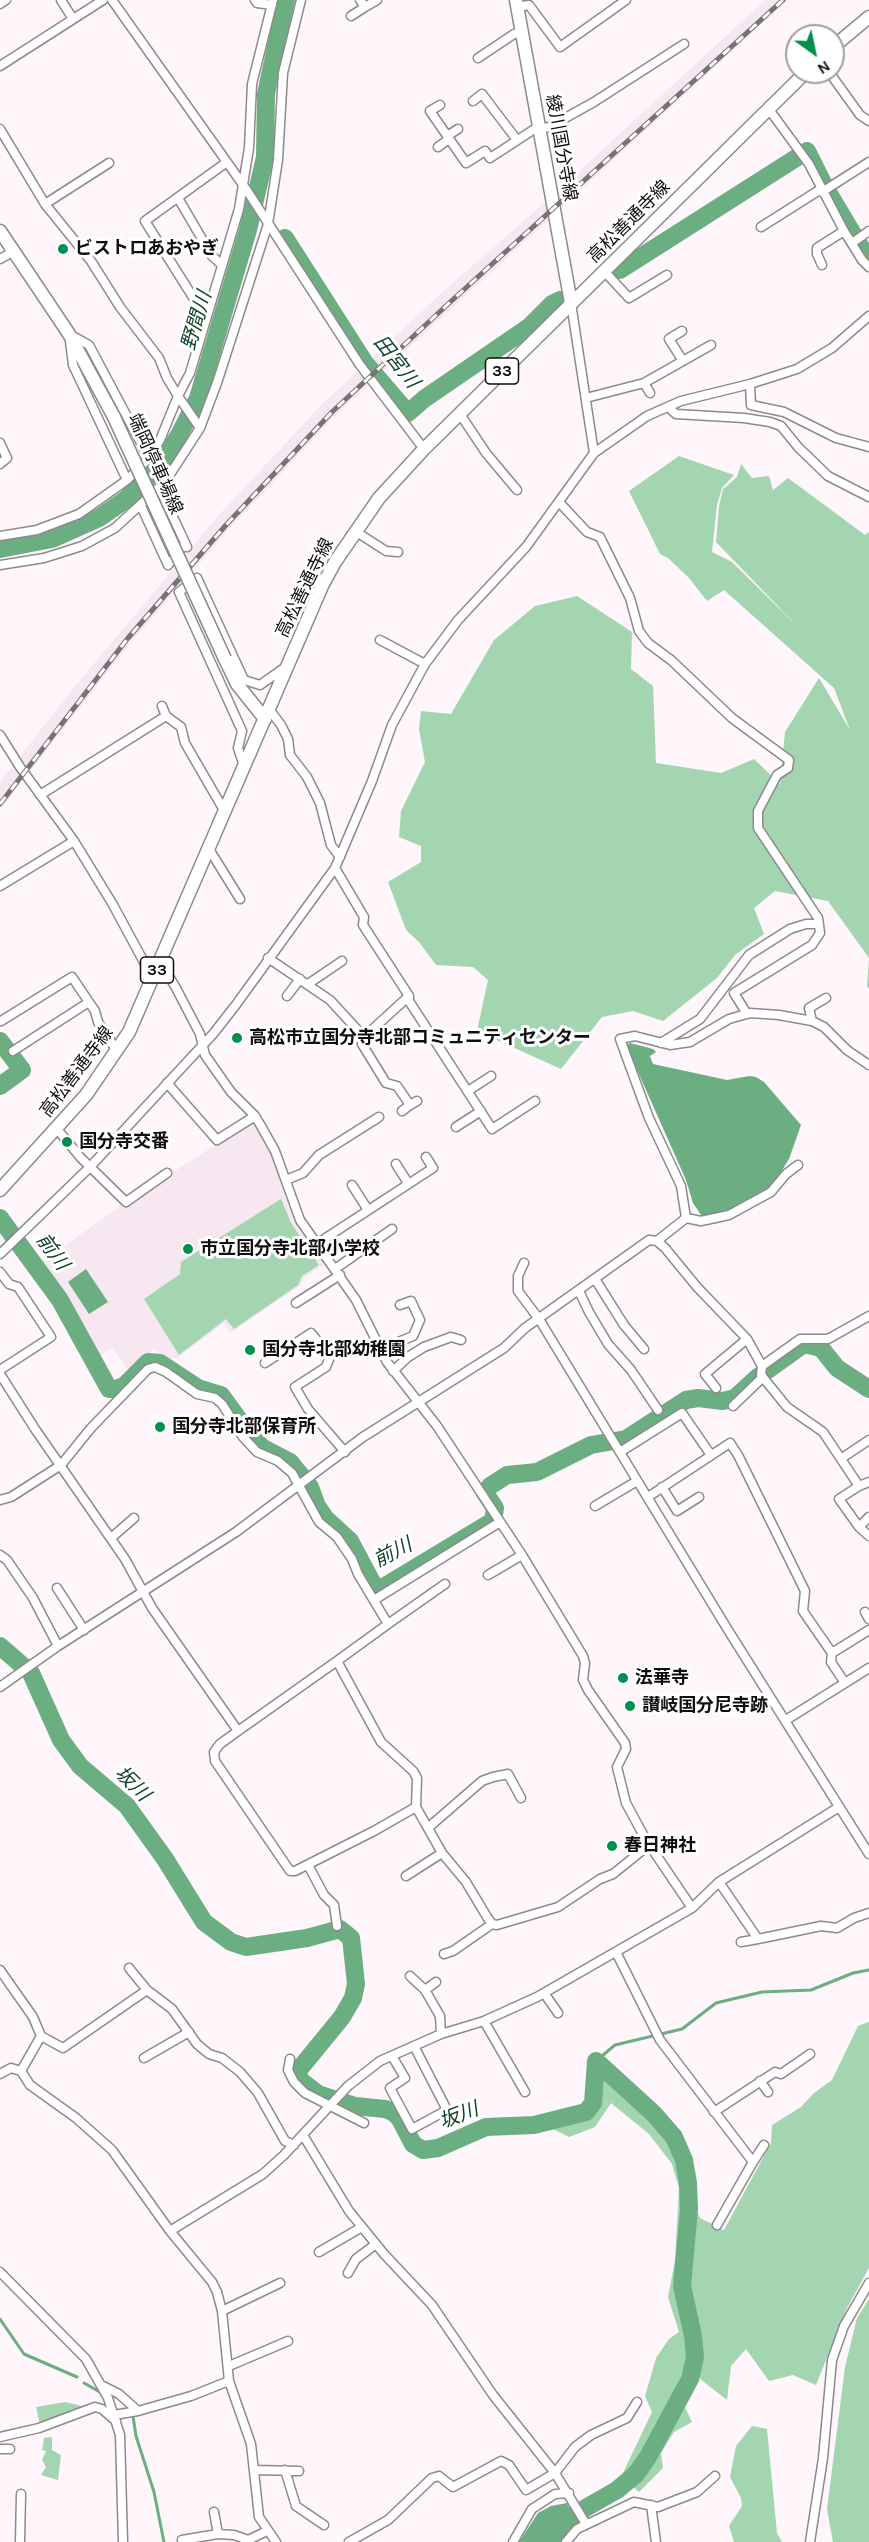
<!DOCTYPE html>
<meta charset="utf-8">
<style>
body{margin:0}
#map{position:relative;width:869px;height:2542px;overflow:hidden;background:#fef6fa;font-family:Karla,sans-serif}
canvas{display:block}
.north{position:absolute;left:785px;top:24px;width:60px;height:60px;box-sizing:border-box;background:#fff;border:2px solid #a09f9f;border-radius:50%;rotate:147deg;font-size:16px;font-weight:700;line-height:24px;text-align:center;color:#110e0f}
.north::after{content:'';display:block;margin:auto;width:21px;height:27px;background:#008f4e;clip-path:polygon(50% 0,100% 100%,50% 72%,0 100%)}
</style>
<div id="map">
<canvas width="869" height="2542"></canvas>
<div class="north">N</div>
</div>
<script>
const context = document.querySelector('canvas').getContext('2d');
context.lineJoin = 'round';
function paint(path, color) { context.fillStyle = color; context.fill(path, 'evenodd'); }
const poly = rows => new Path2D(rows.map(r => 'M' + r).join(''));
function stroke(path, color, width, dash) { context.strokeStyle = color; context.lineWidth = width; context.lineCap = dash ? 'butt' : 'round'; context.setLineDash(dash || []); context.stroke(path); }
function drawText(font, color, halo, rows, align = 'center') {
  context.font = font + ' Karla,"Noto Sans JP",sans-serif'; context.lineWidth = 6; context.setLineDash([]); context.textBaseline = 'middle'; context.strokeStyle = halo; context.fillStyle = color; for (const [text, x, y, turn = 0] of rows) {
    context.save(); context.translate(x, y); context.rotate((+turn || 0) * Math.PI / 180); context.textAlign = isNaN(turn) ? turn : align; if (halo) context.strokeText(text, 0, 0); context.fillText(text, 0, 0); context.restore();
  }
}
const built = poly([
 [765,0,788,0,378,376,376,373,374,376,376,378,336,415,230,528,132,641,0,810,0,782,71,691,217,517,323,403,365,365,367,367,367,363,438,296,552,196],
 [253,1121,272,1154,287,1203,295,1220,325,1264,304,1278,301,1285,230,1333,224,1324,178,1357,164,1362,155,1349,128,1370,112,1348,94,1360,72,1314,39,1264,123,1204]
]);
const green = poly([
 [679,456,734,475,722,488,717,505,712,552,732,562,797,626,716,542,719,506,723,489,737,477,741,464,752,478,769,476,773,490,788,478,865,535,869,532,869,989,867,986,869,958,828,901,775,891,754,908,764,934,735,955,717,978,663,1021,633,1011,602,1017,561,1069,477,1031,488,980,473,967,436,965,419,942,406,930,388,882,421,862,421,846,399,837,401,811,425,762,419,729,421,711,451,714,494,640,535,606,577,596,632,632,631,669,653,686,656,763,721,773,754,759,780,784,785,732,819,678,850,730,834,688,724,590,707,601,689,578,668,558,660,554,629,491],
 [281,1199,291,1223,319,1265,302,1276,298,1285,234,1329,226,1319,179,1355,144,1299,180,1274,181,1262],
 [869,2022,869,2268,847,2308,816,2385,793,2375,769,2381,746,2349,731,2366,727,2400,685,2367,676,2388,692,2422,674,2432,661,2453,663,2468,639,2492,621,2477,652,2412,645,2396,656,2358,669,2339,679,2332,668,2297,675,2260,679,2188,672,2164,649,2134,611,2103,595,2127,569,2137,549,2127,581,2118,594,2110,599,2071,652,2119,673,2147,680,2172,700,2218,724,2230,771,2143,772,2125,801,2107,814,2093,832,2080,858,2026],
 [869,2299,869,2542,833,2542,827,2509,845,2367,857,2318],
 [65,2402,86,2407,40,2425,36,2407],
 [752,2426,767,2429,777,2533,782,2542,734,2542,729,2526,742,2506,741,2498,730,2477,736,2446],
 [52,2437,52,2450,61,2455,58,2480,41,2475,46,2467,42,2460,46,2451,42,2450,44,2438]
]);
const water = poly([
 [630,1043,653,1049,656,1052,650,1056,653,1064,727,1080,749,1076,756,1077,764,1082,801,1125,789,1159,770,1190,731,1211,703,1218,693,1203,686,1180,626,1045],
 [86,1269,108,1302,89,1314,68,1282],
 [567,2503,577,2525,570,2529,561,2542,519,2542,538,2513,551,2506]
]);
const stream = poly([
 [596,2061,615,2045,682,2029,716,2003,762,1992,811,1990,853,1973,869,1970],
 [0,2319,24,2354,77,2377],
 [84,2383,100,2392],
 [133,2416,136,2436,154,2492,164,2542]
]);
const river = poly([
 [285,238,365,363,408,413,424,399,529,327,552,304,560,300],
 [620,270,807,151,825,187,865,254,869,257],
 [0,549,52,539,99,518,125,500,158,468,178,437,198,398,248,230,265,157,266,94,286,0],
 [0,1041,22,1070,0,1086],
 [0,1218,60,1300,109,1389,116,1389,124,1386,148,1362,160,1363,198,1388,221,1395,251,1436,263,1448,290,1462,303,1478,310,1487,317,1506,326,1519,350,1541,374,1586,382,1588,493,1521,495,1508,485,1493,490,1486,507,1475,537,1472,591,1445,626,1439,686,1400,698,1398,723,1401,735,1398,758,1377,804,1344,821,1348,837,1368,869,1389],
 [0,1646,31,1673,61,1740,80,1766,127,1806,165,1859,204,1922,231,1942,246,1947,307,1938,340,1929,351,1938,356,1984,353,1998,342,2017,297,2072,301,2081,318,2094,355,2106,385,2109,393,2112,400,2119,413,2144,423,2150,438,2148,486,2127,534,2125,586,2112,593,2103,596,2061,654,2114,674,2137,684,2160,688,2183,689,2209,682,2286,693,2336,695,2357,690,2379,648,2457,636,2474,617,2490,556,2525,547,2542]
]);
const minor = poly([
 [61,0,73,19],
 [112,0,246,189,360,365,424,449],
 [255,0,257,3,272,5],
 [360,0,365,7,377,0],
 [0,4,6,0],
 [518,7,529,5,560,47,626,0],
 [351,16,365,7],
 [478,58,514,34,522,32],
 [0,66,103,0],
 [829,72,860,115,869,121],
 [473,101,482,94,517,140],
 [440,105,430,111,466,163,485,151,490,158,533,130,549,127,594,102,684,44],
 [768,108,809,164,844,231,862,260,869,267],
 [0,129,45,204,91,261,120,307,159,358,167,378,178,396,190,373,239,209,249,148,252,84,273,0],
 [447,136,458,129],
 [438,147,449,139],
 [822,192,869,162],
 [178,198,212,256,222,265],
 [45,204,109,163],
 [761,227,821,189],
 [852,243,869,231],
 [0,259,14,251],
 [822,265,817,254,817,248,844,231],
 [605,272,629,298,667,275],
 [571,303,594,453],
 [206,318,145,221,227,162],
 [682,331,669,339,683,361],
 [69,334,89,345,149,458],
 [70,341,73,365,127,480],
 [644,383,650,393],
 [750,384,751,405,784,412,836,438,869,447],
 [586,398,644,383,711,345],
 [668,407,676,414,744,418,770,422,781,426,798,447,828,476,869,497],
 [460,414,486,453,517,490],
 [0,443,7,458,0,464],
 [160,489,187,547],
 [559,502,587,532,600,537,630,598,639,631,648,643,671,660,732,718,789,760,788,768,777,775,758,811,758,828,818,918,820,933,812,945,734,993,747,1014],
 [141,506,168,565,185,544],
 [355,531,386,551,398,552],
 [0,536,37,530,79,514,127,480,149,458,160,440,178,396,200,428],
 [0,565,44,558,82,546,115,528,165,482,200,428,217,383,268,224,278,160,283,73,301,0],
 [380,640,425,664],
 [162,706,166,716,181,727,185,743,225,812],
 [269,709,281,725,288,739,290,755,307,777,320,803,331,845,340,857],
 [0,735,20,767,74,841,112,903,145,964,150,969,170,978,176,988,200,1034,205,1055,231,1092,255,1116,261,1126,275,1151,300,1220,356,1300,387,1362,437,1426,522,1555,583,1656,585,1663,583,1680,588,1690,625,1743,626,1749,617,1767,626,1803,646,1840,692,1908],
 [244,766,238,748,242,731,179,592,197,578,244,680,260,685,287,666],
 [40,795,166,716],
 [209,849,240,899],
 [335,868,364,917,363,925,409,996,409,1001,492,1129,535,1101],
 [0,886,74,841],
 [268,958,330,1000,364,1037,409,996],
 [308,984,342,961],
 [287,996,300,979],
 [1,1021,72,977,95,1011,98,1022,117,1051],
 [812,1021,809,1008,826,998],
 [364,1037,362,1044,386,1083,397,1086,410,1105,417,1101],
 [661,1043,700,1019,749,955,790,929,806,924,819,924],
 [13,1051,89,1002],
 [167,1083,217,1140,255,1116],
 [468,1091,491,1076],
 [402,1111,410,1105],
 [456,1127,481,1111],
 [57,1129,81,1158,126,1202,167,1173],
 [396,1164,408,1183],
 [286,1180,303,1173,319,1155,379,1117],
 [352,1185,368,1210],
 [686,1218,701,1221,729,1215,771,1192,786,1174,798,1165],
 [657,1241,686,1218,681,1186,649,1118,620,1039,635,1036,670,1045,690,1042,729,1019,750,1013,779,1015,812,1021,824,1027,847,1050,869,1065],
 [318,1243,433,1168,426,1157],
 [0,1254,90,1167,213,1034,235,1006,335,868,372,781,392,725,425,664,458,620,526,547,594,453,647,416,681,401,750,384,797,369,832,348,869,316],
 [524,1263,518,1276,518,1291,539,1319,728,1630,869,1854],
 [335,1269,392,1229],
 [0,1272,9,1284,18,1287,51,1337,0,1370],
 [595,1279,624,1325,644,1349],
 [579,1291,589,1312,608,1344,631,1370,658,1410],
 [296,1303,340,1275],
 [381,1349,413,1336,420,1320,411,1301,400,1305],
 [265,1363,311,1333,330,1357,326,1367,295,1387,308,1409,345,1452],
 [762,1366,800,1339,828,1339,869,1316],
 [393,1371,408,1357,424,1347,451,1337,461,1340],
 [0,1374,35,1429,125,1559,152,1608,238,1731,220,1744,214,1752,215,1761,290,1871,295,1871,374,1831,416,1807,442,1853,466,1882,487,1917,492,1924,497,1925,558,1907,600,1879,613,1874,649,1845],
 [716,1388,705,1374,747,1339],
 [733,1406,763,1377],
 [620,1452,682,1413,711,1455],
 [842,1458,869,1440],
 [869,1482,859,1486,839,1499,859,1527,869,1536],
 [662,1487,677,1511,699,1497],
 [648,1497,730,1443,738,1455,805,1591,803,1611,832,1653,831,1662,845,1683],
 [0,1500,11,1497,61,1465,91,1428,148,1369,155,1367,166,1372,197,1394,215,1398,222,1404,243,1437,257,1452,278,1461,292,1473,319,1522,337,1537,352,1559,358,1574,388,1624,337,1661],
 [595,1506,637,1481],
 [859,1527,869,1517],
 [111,1538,134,1518],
 [0,1555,7,1560,33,1598,58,1646],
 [488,1575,522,1555],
 [57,1588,84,1630],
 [374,1600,500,1522],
 [865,1612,869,1619],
 [388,1624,445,1584],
 [832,1653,869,1630],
 [0,1687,58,1646,236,1532,363,1437,504,1348,525,1328,649,1240,657,1241,665,1248,697,1287,747,1339,762,1366,761,1375,787,1407,823,1432,859,1486],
 [786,1720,869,1668],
 [238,1731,337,1661,381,1742,413,1771,417,1778,416,1807],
 [429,1827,482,1781,493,1777,508,1774,521,1798],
 [308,1865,324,1895,334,1905,337,1926],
 [406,1876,442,1853],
 [719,1882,758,1939,821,1926,837,1928,854,1918,869,1913],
 [741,1942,758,1939],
 [616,1952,660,2040,753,2162,717,2225],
 [444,1954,453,1951,492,1924],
 [129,1968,147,1990],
 [0,1970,33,2017,41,2036,21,2071,30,2085,76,2118,112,2150,170,2231,212,2282,217,2292,222,2311,229,2381,251,2444,259,2517,276,2542],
 [410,1976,425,1990,440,2016,441,2034],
 [425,1990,436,1982],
 [544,1993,558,2013],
 [484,2021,525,2092],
 [41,2036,63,2048,147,1990,172,2009,197,2044,209,2054,222,2058,240,2072,258,2093,285,2141,294,2145],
 [392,2056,405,2078,390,2088,412,2129,447,2110,414,2046],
 [144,2058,189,2032],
 [290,2059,288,2070,294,2082,305,2093,364,2123],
 [0,2074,11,2068,21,2071],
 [760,2081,768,2092],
 [714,2112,775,2072,781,2074,810,2054],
 [303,2135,349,2211,384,2254,432,2305,493,2395,555,2473,586,2524],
 [753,2162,764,2145],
 [170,2231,263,2174,284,2155,348,2086,380,2061,441,2034,484,2021,537,1997,692,1908,719,1882,839,1807],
 [319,2252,362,2227],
 [0,2272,86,2359,108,2398,120,2435,123,2542],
 [348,2273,356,2259,376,2244],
 [222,2311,280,2283],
 [229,2366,288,2341],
 [103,2386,119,2394,138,2411,191,2396,229,2381],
 [114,2415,138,2411],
 [0,2437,39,2428,95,2407,102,2409,116,2421],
 [0,2449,10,2449],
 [255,2470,299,2471],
 [285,2470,296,2506,324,2525],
 [651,2505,656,2542],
 [214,2512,218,2534],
 [182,2540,218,2534,234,2535,248,2540,267,2531],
 [20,2542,21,2494],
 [349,2542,388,2520,432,2478,439,2476,453,2487,501,2461,509,2465,526,2490,555,2473,575,2447,591,2435,627,2418,637,2402],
 [513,2542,532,2509,555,2494,569,2493],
 [566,2542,577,2529,634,2502,658,2507,697,2492,715,2476],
 [810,2542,823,2458,832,2360,844,2326,869,2283]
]);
const secondary = poly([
 [516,0,571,303],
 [0,231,69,334,114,417],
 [225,659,237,684,265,719]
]);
const primary = poly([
 [833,47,869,17],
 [0,1190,86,1095,129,1032,322,586,335,562,379,498,424,449,806,72]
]);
const rail = poly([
 [0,804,128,638,226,525,332,412,447,305,783,0]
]);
const secondaryBridge = poly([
 [114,417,225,659]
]);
const markers = [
 [63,249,6,"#008f4e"],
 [237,1038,6,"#008f4e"],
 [67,1142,6,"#008f4e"],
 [188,1249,6,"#008f4e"],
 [250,1350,6,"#008f4e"],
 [160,1427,6,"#008f4e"],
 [623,1678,6,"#008f4e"],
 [630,1706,6,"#008f4e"],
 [612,1846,6,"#008f4e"]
];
const shields = [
 [502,371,33],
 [157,970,33]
];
const shieldNames = [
 ["33",502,371],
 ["33",157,970]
];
const streetNames = [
 ["綾川国分寺線",561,148,80],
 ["高松善通寺線",629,222,-45],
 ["端岡停車場線",155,464,66],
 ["高松善通寺線",305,588,-64],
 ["高松善通寺線",77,1072,-53]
];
const poiNames = [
 ["ビストロあおやぎ",75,249],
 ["高松市立国分寺北部コミュニティセンター",249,1038],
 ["国分寺交番",79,1142],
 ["市立国分寺北部小学校",200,1249],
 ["国分寺北部幼稚園",262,1350],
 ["国分寺北部保育所",172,1427],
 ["法華寺",635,1678],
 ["讃岐国分尼寺跡",642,1706],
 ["春日神社",624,1846]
];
const waterNames = [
 ["野間川",197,321,-73],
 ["田宮川",396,362,52],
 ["前川",52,1252,54],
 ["前川",393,1553,-27],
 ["坂川",132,1784,45],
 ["坂川",459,2116,-21]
];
paint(built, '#f6e7f0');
paint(green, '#a3d5b1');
paint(water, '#6bae81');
stroke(stream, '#6bae81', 3);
stroke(river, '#6bae81', 18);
stroke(minor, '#8f888c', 11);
stroke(secondary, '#8f888c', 15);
stroke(primary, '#8f888c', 15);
stroke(minor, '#fff', 8);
stroke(secondary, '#fff', 12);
stroke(primary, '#fff', 12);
stroke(rail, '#777274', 5);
stroke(rail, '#fff', 3, [9]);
stroke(secondaryBridge, '#8f888c', 15, []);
stroke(secondaryBridge, '#fff', 12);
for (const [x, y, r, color] of markers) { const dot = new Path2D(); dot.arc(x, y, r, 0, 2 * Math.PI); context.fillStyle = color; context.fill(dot); stroke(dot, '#fff', 2); }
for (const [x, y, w] of shields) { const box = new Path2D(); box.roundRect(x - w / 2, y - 13, w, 26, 4.5); context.fillStyle = '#fff'; context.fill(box); stroke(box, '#110e0f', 1.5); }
drawText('bold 16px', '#110e0f', null, shieldNames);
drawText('18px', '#110e0f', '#fff', streetNames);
drawText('bold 18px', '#110e0f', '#fff', poiNames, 'left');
drawText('italic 20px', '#114527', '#fff', waterNames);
</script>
